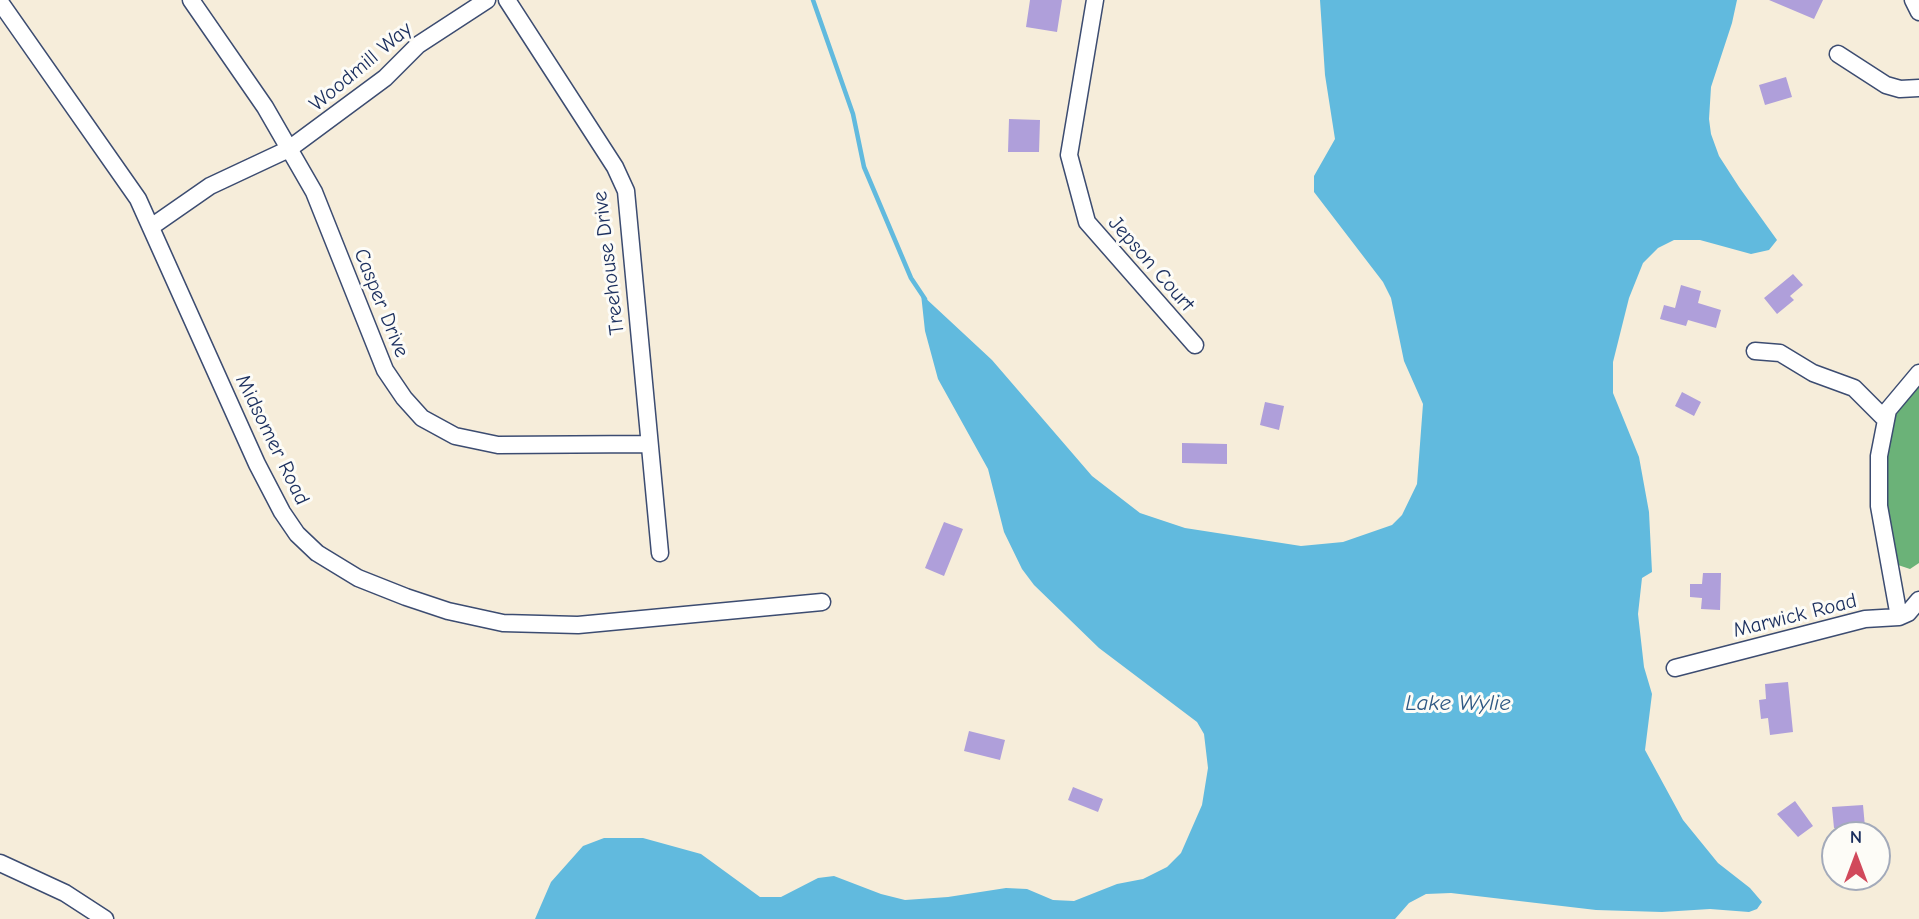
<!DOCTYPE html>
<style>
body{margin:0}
#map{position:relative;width:1919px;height:919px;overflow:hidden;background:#f6edda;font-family:"Comic Neue",sans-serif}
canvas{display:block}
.north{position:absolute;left:1821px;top:821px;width:70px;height:70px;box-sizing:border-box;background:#fdfcf7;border:2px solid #a3aaba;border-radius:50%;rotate:0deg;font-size:19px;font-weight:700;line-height:28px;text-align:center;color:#1b2f5e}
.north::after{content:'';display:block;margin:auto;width:24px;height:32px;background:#d1495b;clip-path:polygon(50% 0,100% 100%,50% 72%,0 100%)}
</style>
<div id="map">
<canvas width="1919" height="919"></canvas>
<div class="north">N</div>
</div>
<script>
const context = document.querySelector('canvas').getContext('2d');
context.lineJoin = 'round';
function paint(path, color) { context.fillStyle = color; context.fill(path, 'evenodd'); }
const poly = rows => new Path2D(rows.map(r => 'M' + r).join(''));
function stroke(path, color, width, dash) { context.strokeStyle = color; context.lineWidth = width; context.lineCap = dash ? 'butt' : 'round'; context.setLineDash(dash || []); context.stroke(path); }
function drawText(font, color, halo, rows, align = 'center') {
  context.font = font + ' "Comic Neue",sans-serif'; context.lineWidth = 6; context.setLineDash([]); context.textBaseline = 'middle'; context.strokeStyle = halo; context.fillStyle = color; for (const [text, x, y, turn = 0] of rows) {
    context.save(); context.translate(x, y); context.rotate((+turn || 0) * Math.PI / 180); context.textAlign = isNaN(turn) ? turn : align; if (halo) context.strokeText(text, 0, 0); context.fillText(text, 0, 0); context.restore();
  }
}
const forest = poly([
 [1919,378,1919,563,1910,569,1895,564,1882,477,1898,401]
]);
const water = poly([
 [1320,0,1737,0,1732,23,1711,87,1709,119,1711,134,1719,156,1739,187,1777,240,1769,250,1751,254,1700,240,1674,240,1658,248,1643,263,1629,298,1613,362,1613,393,1639,457,1649,512,1652,572,1642,578,1638,614,1644,667,1652,694,1645,750,1683,820,1718,863,1750,888,1762,902,1757,909,1749,912,1710,909,1662,912,1596,910,1451,893,1426,894,1409,903,1395,919,535,919,551,882,583,846,604,838,643,838,701,854,760,897,781,897,818,878,834,876,881,894,905,900,948,897,1006,888,1027,889,1053,900,1074,901,1117,884,1143,879,1167,867,1181,853,1202,805,1208,768,1204,734,1197,722,1099,648,1034,585,1022,569,1004,532,988,469,938,379,925,331,921,294,992,360,1092,476,1140,513,1185,528,1301,546,1343,542,1392,525,1402,515,1417,484,1423,404,1404,361,1391,298,1383,282,1314,192,1314,176,1335,139,1325,75]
]);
const stream = poly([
 [813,0,853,114,864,167,911,278,925,299]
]);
const building = poly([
 [1030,0,1062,0,1057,32,1026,27],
 [1769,0,1823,0,1814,19],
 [1786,77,1792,97,1765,105,1759,85],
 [1009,119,1040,120,1039,152,1008,152],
 [1793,274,1803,285,1790,296,1794,300,1777,314,1764,298],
 [1681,285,1701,291,1698,303,1721,310,1716,328,1688,320,1686,326,1660,319,1664,305,1675,308],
 [1682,392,1701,402,1694,416,1675,406],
 [1265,402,1284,406,1279,430,1260,425],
 [1182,443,1227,444,1227,464,1182,463],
 [944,522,963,529,944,576,925,568],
 [1703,573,1721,573,1720,610,1701,609,1702,598,1690,597,1690,584,1702,584],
 [1788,682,1793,732,1770,735,1768,718,1761,719,1759,700,1766,699,1765,684],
 [969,731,1005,740,1000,760,964,751],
 [1073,787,1103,799,1098,812,1068,800],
 [1795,801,1813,826,1798,837,1777,814],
 [1863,805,1865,827,1834,828,1832,807]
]);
const minor = poly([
 [191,0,265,107,314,192,385,370,404,398,422,418,455,436,498,445,648,444],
 [507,0,615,167,626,191,660,553],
 [1095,0,1069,155,1087,222,1195,345],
 [1913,0,1919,12],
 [0,2,138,199,257,464,282,512,297,534,317,553,358,578,406,597,448,611,503,623,578,625,822,602],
 [1838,54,1886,85,1900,89,1919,88],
 [151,227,210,186,289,149,385,78,418,45,487,0],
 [1755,351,1780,353,1813,373,1854,388,1884,418],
 [1899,617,1879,506,1879,456,1888,410,1919,373],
 [1675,668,1865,619,1899,617,1908,613,1919,600],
 [0,863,65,893,105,919]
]);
const streetNames = [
 ["Woodmill Way",361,67,-40],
 ["Treehouse Drive",609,263,-97],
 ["Jepson Court",1151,264,49],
 ["Casper Drive",381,303,68],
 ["Midsomer Road",272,440,64],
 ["Marwick Road",1795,616,-14]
];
const waterNames = [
 ["Lake Wylie",1458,703]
];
paint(forest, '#6bb278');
paint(water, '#61bade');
stroke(stream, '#61bade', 4.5);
paint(building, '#af9fda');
stroke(minor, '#3c4c71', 19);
stroke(minor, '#fff', 16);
drawText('21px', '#1b2f5e', '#fdfcf7', streetNames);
drawText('italic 23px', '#305984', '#fdfcf7', waterNames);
</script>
